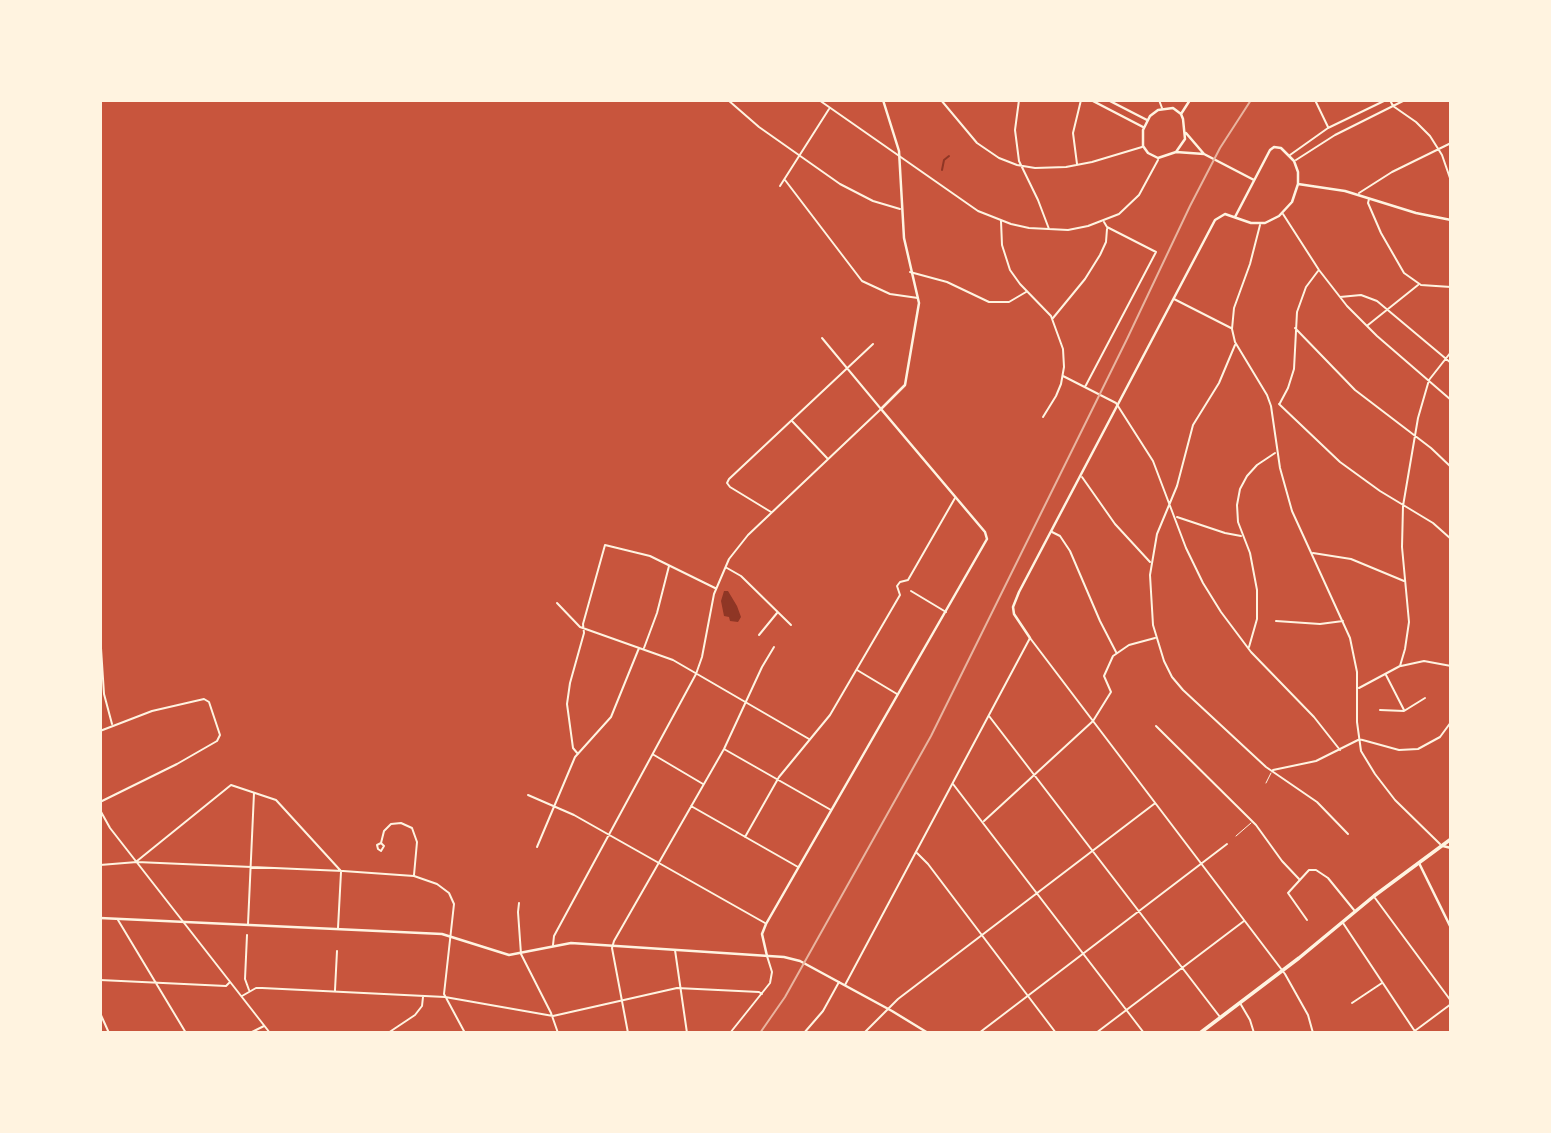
<!DOCTYPE html>
<style>
body{margin:0}
#map{position:relative;width:1551px;height:1133px;overflow:hidden;background:#c8553d;font-family:"Titillium Web",sans-serif}
canvas{display:block}
.frame{position:absolute;inset:0;border:102px solid #fff3e0;pointer-events:none}
</style>
<div id="map">
<canvas width="1551" height="1133"></canvas>
<div class="frame"></div>
</div>
<script>
const context = document.querySelector('canvas').getContext('2d');
context.lineJoin = 'round';
function paint(path, color) { context.fillStyle = color; context.fill(path, 'evenodd'); }
const poly = rows => new Path2D(rows.map(r => 'M' + r).join(''));
function stroke(path, color, width, dash) { context.strokeStyle = color; context.lineWidth = width; context.lineCap = dash ? 'butt' : 'round'; context.setLineDash(dash || []); context.stroke(path); }
const water = poly([
 [724,591,728,591,737,606,741,617,738,622,730,621,729,617,724,616,721,601]
]);
const stream = poly([
 [942,170,944,160,949,156]
]);
const service = poly([
 [1266,783,1271,773],
 [1236,836,1251,823]
]);
const minor = poly([
 [728,100,759,127,840,184,873,201,900,209],
 [819,100,978,211,1011,224,1029,228,1068,230,1088,226,1119,214,1139,195,1158,160],
 [941,100,977,143,999,158,1017,165,1035,168,1066,167,1092,162,1142,147],
 [1019,100,1015,130,1019,161,1038,200,1049,229],
 [1159,100,1162,108],
 [1315,100,1328,127],
 [1390,100,1393,106,1416,122,1430,136,1442,155,1451,181],
 [1290,155,1328,128,1386,100],
 [1296,160,1335,135,1405,100],
 [1077,164,1073,133,1081,100],
 [785,180,862,281,890,294,918,298],
 [780,186,829,109],
 [1359,193,1392,172,1451,143],
 [1369,199,1368,203,1381,233,1404,273,1421,285,1451,287],
 [1283,214,1319,270,1347,306,1377,336,1451,400],
 [1001,221,1002,245,1010,270,1020,284,1051,316,1063,349,1064,367,1061,384,1056,396,1043,417],
 [1260,225,1250,264,1234,308,1232,329,1235,342,1267,395,1271,406,1280,468,1292,511,1350,638,1357,672,1357,722,1361,751,1375,774,1395,800,1440,844],
 [910,272,947,282,989,302,1009,302,1026,292],
 [1340,297,1361,295,1377,301,1451,363],
 [1174,299,1231,328],
 [1053,318,1085,279,1100,255,1106,242,1107,229],
 [1368,325,1418,285],
 [1295,328,1355,390,1431,448,1451,467],
 [1235,345,1219,383,1193,425,1177,486,1157,534,1150,575,1153,625,1164,661,1172,677,1183,690,1266,767,1317,802,1348,834],
 [1063,376,1116,403,1153,461,1186,548,1203,583,1221,612,1251,652,1314,717,1340,750],
 [1085,387,1156,252,1107,227,1104,222],
 [1280,403,1288,388,1294,369,1297,312,1306,287,1318,271],
 [1279,404,1340,462,1380,491,1433,523,1451,539],
 [792,421,827,458],
 [1082,477,1115,524,1150,562],
 [771,512,730,487,727,483,729,479,873,344],
 [1177,517,1225,533,1241,536],
 [1052,532,1060,536,1070,551,1100,621,1116,652],
 [1313,553,1351,559,1404,581],
 [727,568,741,576,791,625],
 [911,591,946,612],
 [557,603,580,627,673,660,809,739],
 [1276,621,1320,624,1343,621],
 [759,635,777,613],
 [1249,647,1257,619,1257,590,1250,553,1238,522,1237,505,1240,489,1247,476,1257,465,1275,453],
 [101,648,104,694,112,724],
 [644,648,657,613,669,566],
 [1401,666,1424,661,1451,666],
 [857,670,897,694],
 [1386,675,1404,710],
 [1359,688,1400,666,1405,649,1409,622,1402,547,1403,506,1418,418,1429,380,1451,352],
 [1380,710,1404,711,1425,698],
 [989,716,1220,1017],
 [1156,726,1256,825,1282,861,1299,879],
 [100,731,152,711,204,699,209,702,220,735,217,741,177,764,100,802],
 [1359,739,1399,750,1418,749,1440,737,1451,722],
 [724,749,831,810],
 [578,754,573,748,567,704,570,683,584,633,583,624,605,545,650,556,715,588],
 [654,755,703,784],
 [1273,770,1316,761,1358,740],
 [953,784,1144,1033],
 [528,795,574,815,765,923],
 [691,806,798,867],
 [100,810,110,828,270,1033],
 [984,821,1093,721,1111,692,1104,676,1113,656,1129,645,1155,638],
 [745,837,779,777,830,715,900,595,897,586,900,582,908,580,955,498],
 [381,843,384,846,381,851,378,849,377,845,381,843,384,831,391,824,401,823,412,828,417,842,414,875],
 [537,847,575,757,611,717,639,648],
 [917,853,928,864,1056,1033],
 [137,861,231,785,276,800,340,870],
 [100,865,137,862,343,871,414,876,437,884,449,893,454,904,444,994,465,1033],
 [1375,898,1451,1001],
 [519,903,518,912,521,954,551,1013,558,1033],
 [118,920,186,1033],
 [1307,920,1288,893,1309,870,1316,870,1328,878,1354,910],
 [1343,923,1416,1033],
 [248,924,254,793],
 [338,928,341,872],
 [247,935,245,979,249,990],
 [553,945,554,936,696,674,702,657,714,594,729,559,748,535,881,409,822,338],
 [675,950,687,1033],
 [100,980,226,986,230,982],
 [845,985,1030,638,1285,974,1308,1015,1313,1033],
 [335,990,337,951],
 [242,996,256,988,262,988,445,997,553,1016,677,988,759,992,762,994],
 [1240,1003,1250,1020,1254,1033],
 [1352,1003,1382,983],
 [100,1013,109,1033],
 [250,1033,264,1026],
 [388,1033,415,1015,422,1006,423,997],
 [628,1033,612,948,614,941,724,749,762,667,774,647],
 [730,1033,770,983,772,972,767,956],
 [804,1033,823,1011,839,982],
 [864,1033,898,999,1154,804],
 [979,1033,1227,844],
 [1096,1033,1244,921],
 [1412,1033,1451,1004]
]);
const tertiary = poly([
 [1091,100,1143,127],
 [1108,100,1147,120],
 [1181,114,1190,100],
 [1186,133,1204,154,1254,180],
 [1176,152,1185,139,1183,119,1181,114,1173,108,1158,110,1150,116,1143,130,1143,146,1148,153,1158,158,1176,152,1204,154],
 [1298,184,1345,191,1416,213,1451,220],
 [1030,638,1014,614,1013,607,1019,592,1215,220,1225,214,1251,223,1265,223,1279,216,1292,202,1298,184,1298,172,1294,161,1281,148,1274,147,1270,150,1235,217],
 [1419,863,1451,928],
 [767,956,762,934,766,924,987,539,985,532,881,409,905,385,919,303,904,238,899,151,883,100]
]);
const secondary = poly([
 [1443,846,1451,848],
 [100,918,442,934,509,955,571,943,784,957,800,961,892,1011,928,1033]
]);
const primary = poly([
 [1200,1033,1299,958,1374,896,1451,839]
]);
const tram = poly([
 [760,1033,785,997,931,736,1127,339,1190,206,1220,148,1251,100]
]);
paint(water, '#8f3625');
stroke(stream, '#8f3625', 2);
stroke(service, '#fff3e0', 1);
stroke(minor, '#fff3e0', 2);
stroke(tertiary, '#fff3e0', 2.5);
stroke(secondary, '#fff3e0', 2.5);
stroke(primary, '#fff3e0', 3.5);
stroke(tram, '#e9b49f', 2);
</script>
